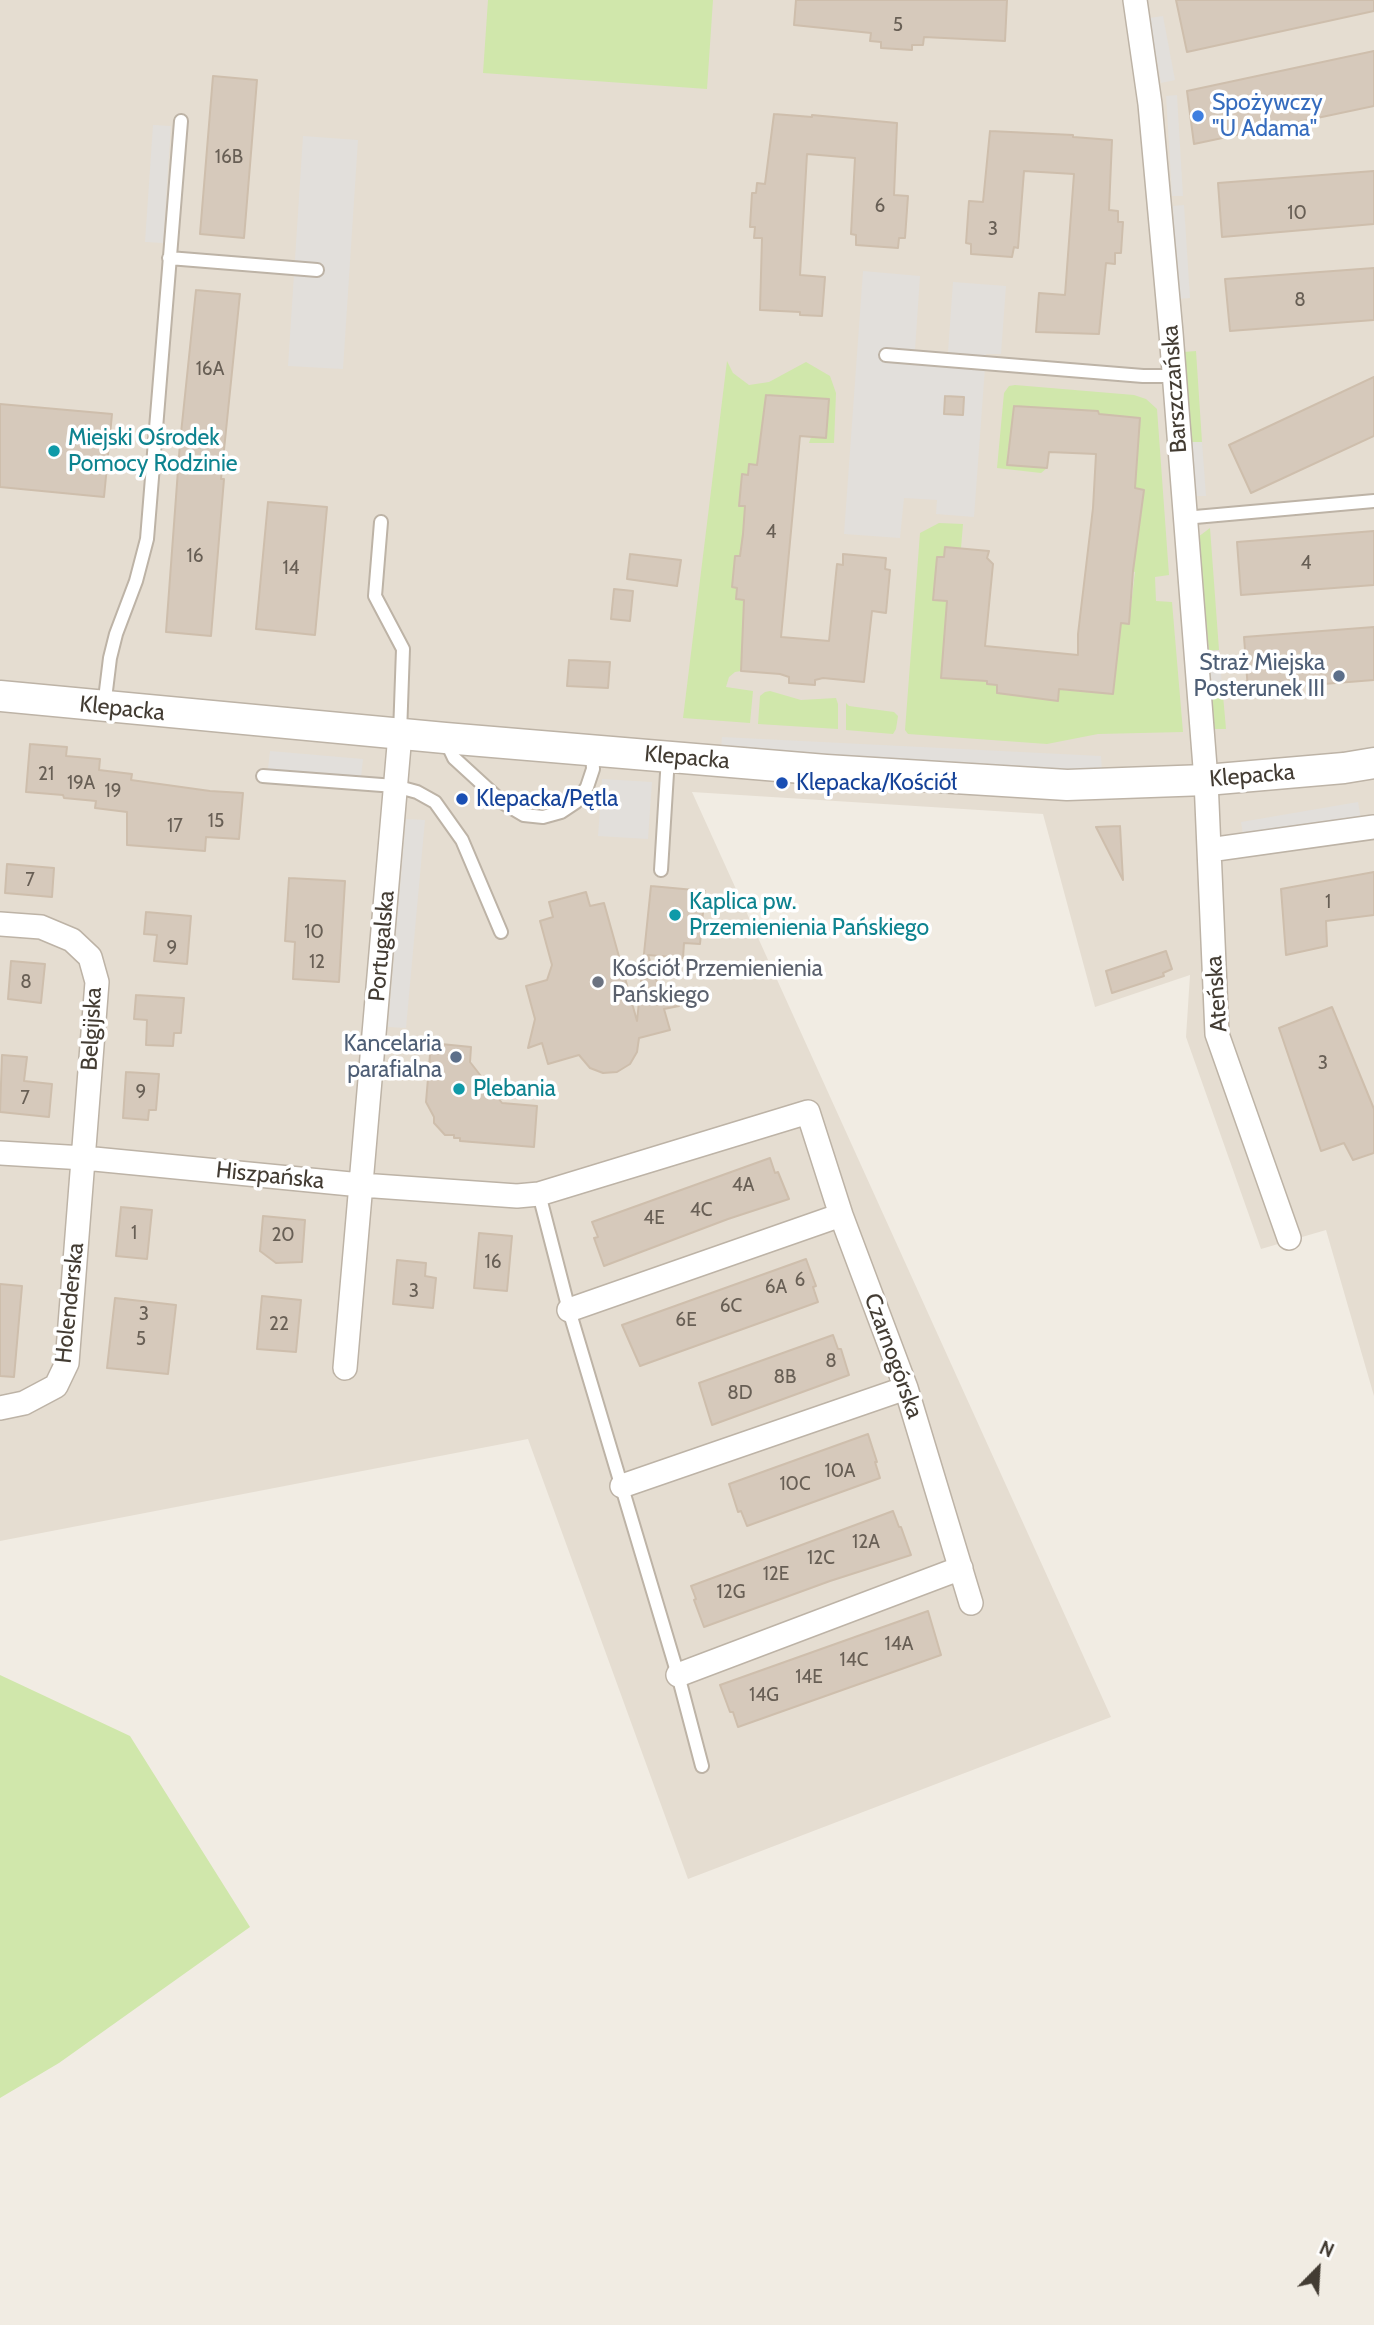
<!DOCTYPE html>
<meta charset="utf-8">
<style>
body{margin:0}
#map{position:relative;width:1374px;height:2325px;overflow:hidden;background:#f1ece3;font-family:Cabin,sans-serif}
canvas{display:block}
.north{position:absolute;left:1283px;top:2234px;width:70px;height:70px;-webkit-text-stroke:5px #fff;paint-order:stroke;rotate:24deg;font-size:19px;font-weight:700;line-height:28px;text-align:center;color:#433c33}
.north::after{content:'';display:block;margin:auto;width:24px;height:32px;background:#433c33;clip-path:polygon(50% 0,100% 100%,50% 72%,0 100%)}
</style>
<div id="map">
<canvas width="1374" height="2325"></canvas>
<div class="north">N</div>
</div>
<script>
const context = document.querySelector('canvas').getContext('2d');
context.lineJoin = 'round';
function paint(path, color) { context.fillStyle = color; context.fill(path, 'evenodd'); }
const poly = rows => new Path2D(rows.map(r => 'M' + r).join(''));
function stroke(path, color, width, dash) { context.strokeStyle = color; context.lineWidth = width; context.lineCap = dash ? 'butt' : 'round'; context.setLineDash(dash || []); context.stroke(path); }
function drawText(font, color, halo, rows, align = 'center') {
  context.font = font + ' Cabin,sans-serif'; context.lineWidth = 7; context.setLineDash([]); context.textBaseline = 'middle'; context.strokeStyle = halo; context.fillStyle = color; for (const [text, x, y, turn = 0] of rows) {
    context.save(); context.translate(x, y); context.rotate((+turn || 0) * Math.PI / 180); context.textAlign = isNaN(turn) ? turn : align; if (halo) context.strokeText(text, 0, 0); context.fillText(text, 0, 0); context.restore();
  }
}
const residential = poly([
 [0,0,1374,0,1374,1396,1326,1230,1261,1249,1186,1037,1190,975,1095,1007,1043,814,692,792,1111,1717,688,1879,528,1439,0,1541]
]);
const green = poly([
 [488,0,713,0,707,89,483,73],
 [1196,351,1202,442,1191,442,1184,352],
 [727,361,733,373,749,385,769,382,806,362,830,376,836,393,834,443,809,443,811,437,826,438,829,399,766,395,757,465,749,464,748,475,742,475,739,505,745,506,744,518,752,518,740,556,735,556,732,587,737,588,744,600,741,671,735,672,729,677,726,687,753,691,750,723,683,718],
 [1015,385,1134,395,1146,399,1157,409,1169,575,1155,577,1156,601,1172,602,1183,732,1098,734,1047,744,908,734,905,730,920,533,939,523,963,524,961,548,945,547,944,557,938,557,934,583,933,600,947,601,942,678,987,681,987,684,997,685,1077,691,1118,652,1121,623,1129,623,1135,572,1125,570,1137,541,1144,491,1135,488,1140,418,1099,414,1098,411,1014,406,1012,422,1019,423,1011,446,1008,447,1007,464,1047,468,1041,473,997,468,1004,393,1009,386],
 [1210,528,1219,650,1209,651,1198,537],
 [1222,684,1226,729,1213,729,1212,685],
 [770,691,801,700,836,698,838,704,838,729,758,724,760,696,765,692],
 [846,703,849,706,894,712,898,716,896,729,893,734,846,730],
 [0,1675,130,1736,250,1927,59,2063,0,2098]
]);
const parking = poly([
 [1163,16,1175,80,1161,83,1149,18],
 [1177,95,1183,196,1172,196,1166,96],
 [153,125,171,126,163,243,145,242],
 [303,136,358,140,343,369,288,366],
 [1184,205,1190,298,1178,299,1173,206],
 [863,271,920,276,915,350,948,352,953,282,1006,286,1001,354,986,354,974,517,936,514,937,500,904,498,900,538,844,534],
 [1191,442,1202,442,1206,496,1195,496],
 [1219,650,1222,684,1212,685,1209,651],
 [722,737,1101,756,1102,772,721,749],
 [270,751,363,759,361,777,268,769],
 [602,779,652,782,648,839,598,836],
 [1358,802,1361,819,1244,840,1241,822],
 [406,819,425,820,406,1028,388,1027]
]);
const building = poly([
 [796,0,1007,0,1005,41,924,37,923,45,912,45,912,50,881,48,881,42,870,41,871,33,794,25,796,0],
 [1176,0,1374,0,1374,11,1187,52,1176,0],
 [1374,51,1374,106,1194,144,1187,91,1374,51],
 [213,76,257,80,244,238,200,234,213,76],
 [774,114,812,117,812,115,897,123,894,195,908,196,905,238,899,238,898,248,856,245,856,235,851,234,855,158,807,154,800,275,825,277,822,316,800,315,800,312,760,310,762,238,754,238,755,227,750,227,752,193,756,193,757,183,765,184,774,114],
 [990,131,1073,135,1073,137,1112,140,1109,210,1118,211,1118,222,1123,222,1121,253,1115,253,1115,264,1106,263,1099,334,1036,332,1039,293,1065,295,1074,174,1024,171,1018,248,1014,247,1012,257,971,254,971,244,966,243,969,201,983,202,990,131],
 [1374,171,1374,224,1222,237,1218,183,1374,171],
 [1374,268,1374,320,1230,331,1225,279,1374,268],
 [196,290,240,294,221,479,224,479,211,636,166,632,180,443,196,290],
 [1374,377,1374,436,1251,493,1229,445,1374,377],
 [766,395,829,399,826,438,800,436,781,637,829,641,837,564,843,565,843,554,886,558,885,569,890,570,886,613,872,611,864,682,823,678,815,680,815,685,789,683,789,677,780,674,741,671,744,600,736,599,737,588,732,587,735,556,740,556,743,534,745,506,739,506,742,474,748,475,749,464,757,465,766,395],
 [945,396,964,397,963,415,944,414,945,396],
 [0,404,112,414,104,497,0,487,0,404],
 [1014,406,1098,411,1099,414,1140,418,1135,488,1144,490,1133,571,1129,624,1121,623,1113,694,1059,689,1058,701,997,693,997,685,987,684,987,681,941,678,947,601,933,600,937,557,944,557,945,547,989,551,987,558,993,564,985,646,1078,655,1078,634,1093,508,1096,454,1049,452,1047,468,1007,465,1014,406],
 [268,502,327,507,315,635,256,629,268,502],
 [1374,531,1374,585,1241,595,1237,542,1374,531],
 [630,554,681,560,677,586,627,579,630,554],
 [614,589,633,591,630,621,611,619,614,589],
 [1374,627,1374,680,1248,690,1244,637,1374,627],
 [569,660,610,662,608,688,567,686,569,660],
 [30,744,67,747,66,756,100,759,99,770,132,774,131,780,210,791,243,793,239,839,206,837,205,851,127,845,127,812,95,808,96,801,64,798,63,795,26,792,30,744],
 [1120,826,1123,880,1096,827,1120,826],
 [7,864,54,868,52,897,5,893,7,864],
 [1374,872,1374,915,1326,921,1327,946,1286,955,1281,889,1374,872],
 [289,878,345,881,339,982,293,979,295,942,285,941,289,878],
 [651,886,705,891,700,944,684,943,683,958,648,955,658,985,679,1006,664,1009,670,1030,639,1038,637,1052,630,1064,617,1072,603,1073,590,1068,579,1055,548,1064,542,1043,528,1048,535,1019,526,986,547,980,552,965,540,921,553,917,549,902,586,892,590,906,604,903,637,1021,651,886],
 [146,912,191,916,187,964,154,961,157,935,144,934,146,912],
 [1166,951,1172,969,1163,973,1164,976,1112,993,1106,971,1166,951],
 [11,961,45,964,41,1003,8,999,11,961],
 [136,995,184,998,181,1033,174,1033,173,1046,146,1045,147,1020,134,1019,136,995],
 [1332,1007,1374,1109,1374,1153,1353,1160,1344,1143,1321,1151,1279,1028,1332,1007],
 [431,1043,471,1047,470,1062,502,1103,537,1106,534,1147,460,1141,460,1138,454,1138,454,1135,445,1135,434,1123,434,1117,426,1102,431,1043],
 [2,1055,27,1057,24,1081,52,1084,49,1117,0,1112,2,1055],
 [126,1072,159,1074,156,1110,149,1110,148,1120,123,1118,126,1072],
 [770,1158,775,1173,778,1172,789,1199,728,1219,604,1266,594,1238,598,1237,592,1222,770,1158],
 [121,1207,152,1210,147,1259,116,1256,121,1207],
 [263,1216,305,1220,302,1262,276,1263,260,1251,263,1216],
 [479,1233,512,1236,507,1291,474,1288,479,1233],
 [806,1259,816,1286,813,1287,818,1302,640,1366,622,1325,806,1259],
 [397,1260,426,1263,425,1276,436,1278,433,1308,393,1304,397,1260],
 [0,1284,22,1286,14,1377,0,1376,0,1284],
 [262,1296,301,1300,296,1352,257,1349,262,1296],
 [115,1298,176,1305,168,1374,107,1368,115,1298],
 [833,1335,838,1349,841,1349,849,1375,712,1425,699,1383,833,1335],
 [868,1434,877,1462,875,1462,880,1478,747,1526,741,1511,738,1512,729,1484,868,1434],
 [893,1511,899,1527,901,1527,911,1555,830,1581,704,1627,694,1600,696,1599,691,1586,893,1511],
 [928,1611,941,1655,738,1727,733,1712,730,1712,720,1685,928,1611]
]);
const service = poly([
 [169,258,317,270],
 [886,355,1143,376,1174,376],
 [1184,518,1374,501],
 [381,522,375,596,403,649,400,734],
 [104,707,110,658,116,634,136,581,147,539,181,121],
 [445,739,454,758,502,802,524,815,543,817,561,812,576,802,587,787,593,769,592,751],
 [263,776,395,786,417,792,435,802,462,840,501,932],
 [661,870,668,757],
 [539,1194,569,1310,678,1675,702,1766]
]);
const minor = poly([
 [1135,0,1150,104,1171,333,1206,780,1217,1034,1289,1238],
 [1209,850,1374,827],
 [0,924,41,927,72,940,90,957,97,982,67,1363,56,1386,24,1403,0,1408],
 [0,1153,84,1158,361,1185,517,1196,539,1194,808,1112,841,1215,906,1388,971,1603],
 [569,1310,841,1215],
 [345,1368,400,734],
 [622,1486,906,1388],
 [678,1675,961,1568]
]);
const tertiary = poly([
 [0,696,445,738,826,770,1067,785,1206,780,1344,768,1374,763]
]);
const markers = [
 [1198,116,7,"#3f7fe0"],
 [54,451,7,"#0f9aa8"],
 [1339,676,7,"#5c6f8a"],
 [782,783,7,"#1a4fb4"],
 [462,799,7,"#1a4fb4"],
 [675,915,7,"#0f9aa8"],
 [598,982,7,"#6b7280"],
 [456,1057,7,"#5c6f8a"],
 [459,1089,7,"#0f9aa8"]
];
const numberNames = [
 ["5",898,25],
 ["16B",229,157],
 ["6",880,206],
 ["10",1297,213],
 ["3",993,229],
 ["8",1300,300],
 ["16A",210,369],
 ["4",771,532],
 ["16",195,556],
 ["4",1306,563],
 ["14",291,568],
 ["21",46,774],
 ["19A",81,783],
 ["19",113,791],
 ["15",216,821],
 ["17",175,826],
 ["7",30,880],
 ["1",1328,902],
 ["10",314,932],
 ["9",172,948],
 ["12",317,962],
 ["8",26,982],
 ["3",1323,1063],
 ["9",141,1092],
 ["7",25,1098],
 ["4A",743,1185],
 ["4C",701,1210],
 ["4E",654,1218],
 ["1",134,1233],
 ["20",283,1235],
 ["16",493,1262],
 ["6",800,1280],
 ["6A",776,1287],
 ["3",414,1291],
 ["6C",731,1306],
 ["3",144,1314],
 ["6E",686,1320],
 ["22",279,1324],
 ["5",141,1339],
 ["8",831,1361],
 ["8B",785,1377],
 ["8D",740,1393],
 ["10A",840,1471],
 ["10C",795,1484],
 ["12A",866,1542],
 ["12C",821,1558],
 ["12E",776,1574],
 ["12G",731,1592],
 ["14A",899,1644],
 ["14C",854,1660],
 ["14E",809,1677],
 ["14G",764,1695]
];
const shopNames = [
 ["Spożywczy",1212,103],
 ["\"U Adama\"",1212,129]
];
const streetNames = [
 ["Barszczańska",1175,389,-94],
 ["Klepacka",122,709,6],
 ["Klepacka",687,758,5],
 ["Klepacka",1252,776,-5],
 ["Portugalska",382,946,-85],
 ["Ateńska",1217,994,-94],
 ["Belgijska",92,1029,-87],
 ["Hiszpańska",270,1176,6],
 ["Holenderska",70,1303,-84],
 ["Czarnogórska",893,1356,70]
];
const cultureNames = [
 ["Miejski Ośrodek",68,438],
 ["Pomocy Rodzinie",68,464],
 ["Kaplica pw.",689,902],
 ["Przemienienia Pańskiego",689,928],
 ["Plebania",473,1089]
];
const serviceNames = [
 ["Straż Miejska",1325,663],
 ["Posterunek III",1325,689],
 ["Kancelaria",442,1044],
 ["parafialna",442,1070]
];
const transitNames = [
 ["Klepacka/Kościół",796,783],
 ["Klepacka/Pętla",476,799]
];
const worshipNames = [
 ["Kościół Przemienienia",612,969],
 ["Pańskiego",612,995]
];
paint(residential, '#e5ddd1');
paint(green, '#d0e7ab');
paint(parking, '#e2dfdb');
paint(building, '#d6c9bb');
stroke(building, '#cebeac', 2);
stroke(service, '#bdb3a6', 16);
stroke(minor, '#bdb3a6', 26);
stroke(tertiary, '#bdb3a6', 33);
stroke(service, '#fff', 12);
stroke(minor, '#fff', 23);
stroke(tertiary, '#fff', 30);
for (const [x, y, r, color] of markers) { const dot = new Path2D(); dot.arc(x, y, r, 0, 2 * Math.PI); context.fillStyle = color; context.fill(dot); stroke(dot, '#fff', 2.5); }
drawText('19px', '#685f55', null, numberNames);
drawText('23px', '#366cbe', '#fff', shopNames, 'left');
drawText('23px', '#433c33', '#fff', streetNames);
drawText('23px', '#0d838f', '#fff', cultureNames, 'left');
drawText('23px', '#4e5e75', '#fff', serviceNames, 'right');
drawText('23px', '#164399', '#fff', transitNames, 'left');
drawText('23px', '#5b616d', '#fff', worshipNames, 'left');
</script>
